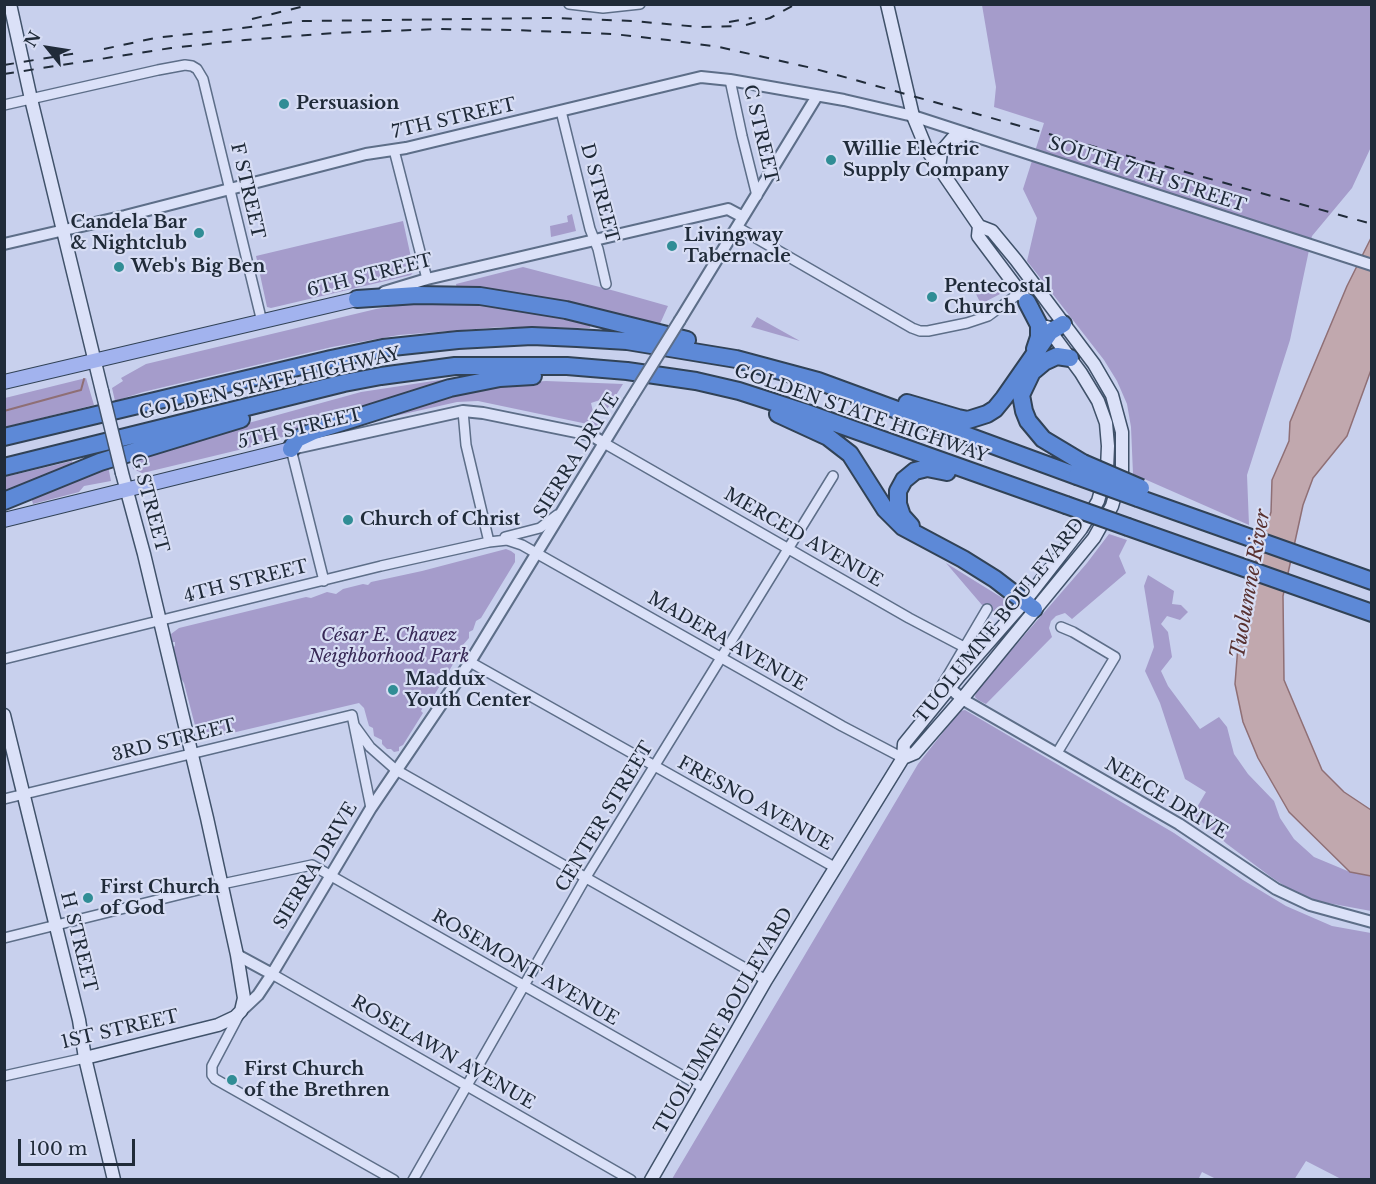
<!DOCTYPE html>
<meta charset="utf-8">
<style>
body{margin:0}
#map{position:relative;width:1376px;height:1184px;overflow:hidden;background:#c8d0ed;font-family:"Libre Baskerville",serif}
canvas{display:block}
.frame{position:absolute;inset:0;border:6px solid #202b39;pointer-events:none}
.north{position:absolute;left:18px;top:18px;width:60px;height:60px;-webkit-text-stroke:4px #d7ddf4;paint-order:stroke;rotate:300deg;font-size:16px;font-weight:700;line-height:24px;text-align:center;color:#202b39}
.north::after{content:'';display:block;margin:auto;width:21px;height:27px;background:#202b39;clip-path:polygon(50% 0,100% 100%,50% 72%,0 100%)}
.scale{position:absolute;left:18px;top:1139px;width:117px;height:27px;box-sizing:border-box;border:3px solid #202b39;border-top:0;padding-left:8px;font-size:18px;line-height:21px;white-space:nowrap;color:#202b39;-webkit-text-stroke:4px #d7ddf4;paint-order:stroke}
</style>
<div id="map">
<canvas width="1376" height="1184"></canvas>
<div class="frame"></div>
<div class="north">N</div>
<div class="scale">100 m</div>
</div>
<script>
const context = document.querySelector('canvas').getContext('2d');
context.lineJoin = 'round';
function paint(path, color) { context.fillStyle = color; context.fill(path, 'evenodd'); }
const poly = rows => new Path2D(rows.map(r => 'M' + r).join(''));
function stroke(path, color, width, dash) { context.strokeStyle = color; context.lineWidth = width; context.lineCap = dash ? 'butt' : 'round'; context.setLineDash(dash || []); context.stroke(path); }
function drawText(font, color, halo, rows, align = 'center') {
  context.font = font + ' "Libre Baskerville",serif'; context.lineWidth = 4.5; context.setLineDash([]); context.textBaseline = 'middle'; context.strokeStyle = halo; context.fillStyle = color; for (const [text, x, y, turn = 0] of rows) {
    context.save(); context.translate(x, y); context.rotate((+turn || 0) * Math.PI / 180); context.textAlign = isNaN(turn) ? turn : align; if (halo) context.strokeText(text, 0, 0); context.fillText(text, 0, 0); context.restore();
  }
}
const green = poly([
 [982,5,1371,5,1371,147,1352,188,1312,236,1290,340,1247,475,1249,525,1133,474,1131,427,1127,404,1117,381,1104,360,1027,261,1037,218,1023,189,1044,123,994,107,996,87],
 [572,214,576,231,551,237,550,226,568,222,567,216],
 [403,221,414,271,411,275,271,308,267,307,256,256],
 [523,267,615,291,668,306,659,326,547,299,488,289,457,289,456,284],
 [994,284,1000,294,981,304,976,294],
 [462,301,591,321,590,328,501,327,399,335,332,347,143,392,115,401,112,388,123,381,121,378,146,364,376,309,413,303],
 [757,317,800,341,751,327],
 [86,378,94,405,5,427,5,398],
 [453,378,454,383,251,447,147,472,142,473,133,469,130,458,234,427,361,392],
 [546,381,623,384,606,411,603,399,591,403,595,420,601,419,597,426,478,401,457,402,395,416,394,413,444,396,499,384],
 [72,461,74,469,5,495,5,477],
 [108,466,111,481,84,486,79,492,33,504,31,497],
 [1109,534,1127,540,1119,556,1126,573,1072,619,1065,613,1056,616,1051,621,1049,628,1052,637,986,704,978,700,975,697,976,691,1087,563],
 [506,549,511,551,515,554,515,562,481,618,476,621,473,630,469,632,469,638,462,646,462,649,455,658,455,661,433,697,424,705,421,711,423,713,403,745,399,747,399,751,394,752,391,749,387,749,382,744,382,740,374,736,373,728,369,726,367,719,364,708,359,703,215,737,211,735,198,737,184,683,180,677,173,647,175,646,175,642,172,642,171,634,179,628,306,597,311,598,327,592,336,594,343,589,363,584,368,585,371,582,422,571],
 [946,563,1004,599,1009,606,1003,617,982,605],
 [1148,575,1174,591,1172,604,1181,605,1188,612,1180,620,1167,616,1161,624,1168,632,1172,657,1161,671,1168,686,1200,729,1219,717,1227,727,1234,754,1248,774,1274,801,1280,818,1294,839,1314,857,1350,872,1371,876,1371,911,1317,901,1291,890,1271,877,1227,844,1193,814,1206,792,1185,779,1160,703,1145,671,1154,647,1144,586],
 [965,710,1174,833,1243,880,1286,906,1332,926,1371,933,1371,1179,1341,1179,1306,1161,1294,1180,1216,1179,1202,1172,1198,1180,672,1179,918,764,960,711]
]);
const water = poly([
 [1371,238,1371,370,1347,436,1313,478,1303,505,1283,596,1284,680,1322,770,1344,792,1371,810,1371,876,1350,872,1289,812,1258,758,1243,722,1235,684,1239,633,1249,584,1271,512,1272,480,1289,441,1290,422,1347,286,1371,238]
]);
const stream = poly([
 [4,411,77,391,81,390,84,379]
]);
const minor = poly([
 [569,4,603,8,640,4],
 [730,80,742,136,757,196],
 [4,105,158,70,185,65,192,66,197,69,203,79,262,322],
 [561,111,590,229,598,249,606,284],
 [394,150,427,279],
 [737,227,912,328,920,331,928,331,967,323,988,316,1032,284],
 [463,411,466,445,489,542],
 [604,443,909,618,964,647,988,644],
 [291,449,324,581],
 [505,537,540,528,557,515],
 [4,659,381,566,489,542,507,540,522,545,842,726,903,758],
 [470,662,836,868],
 [950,688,947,677,987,609],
 [926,710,947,677],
 [354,725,370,747,396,770,766,980],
 [1057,753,1115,657,1073,632,1061,627],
 [4,799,352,715,371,808],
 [4,938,222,884,312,865,704,1088],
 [272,974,631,1180],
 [240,1013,212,1066,212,1075,215,1079,394,1180],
 [4,1076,85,1058],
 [413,1180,586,877,833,476]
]);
const tertiary = poly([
 [4,244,125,216,366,154,406,148,701,77,730,80,844,100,913,116,1372,265],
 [384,292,427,279,728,209,743,217],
 [680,320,817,96],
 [291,449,463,411,483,413,591,435,604,443],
 [950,688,962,699,1179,824,1276,889,1310,905,1372,922],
 [237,955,272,974],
 [241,1011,258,995,272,974,371,808,470,662,629,402]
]);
const secondary = poly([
 [10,4,31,99,102,391],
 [887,4,913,116,927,150,979,226,978,236,1032,308],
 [939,168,941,152,953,138,969,135],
 [4,715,79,1020,85,1058,114,1180],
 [903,758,915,753,962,699,1094,538,1112,506,1122,471,1122,432,1112,395,1094,364,1016,260,992,231,979,226],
 [85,1058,218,1025,235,1017,241,1011,244,998,237,955,207,818,144,554,122,473],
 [651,1180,766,980,903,758,904,744,960,675,1024,602,1081,529,1098,501,1107,469,1108,446,1106,423,1098,401,1081,373,1047,327]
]);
const primary = poly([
 [4,382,357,299],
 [4,520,291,449]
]);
const motorway = poly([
 [357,299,417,295,480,296,566,310,687,340],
 [1027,302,1039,325,1039,337,1035,349],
 [1032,372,1021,395,1024,411,1028,421,1043,439,1083,463],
 [1032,372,1044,362,1057,356,1070,358],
 [907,403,958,418,968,420,987,414,995,409,1004,398,1050,332,1063,324],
 [778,414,828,437,850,454,885,509,903,527,963,559,995,579,1034,609],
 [4,437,331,359,383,348,458,340,532,336,577,338,627,341,736,359,818,381,1077,476],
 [291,449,297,439,314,431,450,388,500,378,533,376],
 [4,467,344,383,381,376,455,366,567,366,627,371,696,381,739,391,804,412,1066,505],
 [1138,498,1372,581],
 [4,501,100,462,241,419],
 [911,526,902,516,898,504,898,491,904,480,915,471,927,468,947,472],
 [1128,527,1372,613]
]);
const rail = poly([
 [252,19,313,4],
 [729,22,752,18],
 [746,25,770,18,796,4],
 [104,49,155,38,303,21,552,18,632,21,700,27,740,26],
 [4,65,77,53],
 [4,74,171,48,245,40,333,33,438,29,513,30,613,34,668,40,719,47,812,68,1372,224]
]);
const tertiaryBridge = poly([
 [629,402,680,320]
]);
const secondaryBridge = poly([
 [102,391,122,473]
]);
const motorwayBridge = poly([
 [1083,463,1141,488],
 [1077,476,1138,498],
 [1066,505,1128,527]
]);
const markers = [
 [284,104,6,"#308d95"],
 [831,160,6,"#308d95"],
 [199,233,6,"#308d95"],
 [672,246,6,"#308d95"],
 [119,267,6,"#308d95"],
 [932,297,6,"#308d95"],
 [348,520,6,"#308d95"],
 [393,690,6,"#308d95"],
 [88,898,6,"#308d95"],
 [232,1080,6,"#308d95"]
];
const poiNames = [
 ["Persuasion",296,104],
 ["Willie Electric",843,150],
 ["Supply Company",843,171],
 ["Candela Bar",187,223,"right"],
 ["& Nightclub",187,244,"right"],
 ["Livingway",684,236],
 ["Tabernacle",684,257],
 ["Web's Big Ben",131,267],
 ["Pentecostal",944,287],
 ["Church",944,308],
 ["Church of Christ",360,520],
 ["Maddux",405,680],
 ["Youth Center",405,701],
 ["First Church",100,888],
 ["of God",100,909],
 ["First Church",244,1070],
 ["of the Brethren",244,1091]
];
const streetNames = [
 ["7TH STREET",454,119,-13],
 ["C STREET",760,134,77],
 ["SOUTH 7TH STREET",1147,175,18],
 ["F STREET",247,191,77],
 ["D STREET",599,193,75],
 ["6TH STREET",370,276,-14],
 ["GOLDEN STATE HIGHWAY",270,384,-13],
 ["GOLDEN STATE HIGHWAY",861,414,19],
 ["5TH STREET",300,429,-13],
 ["SIERRA DRIVE",577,456,-58],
 ["G STREET",149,503,75],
 ["MERCED AVENUE",803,538,30],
 ["4TH STREET",246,582,-14],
 ["TUOLUMNE BOULEVARD",1000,621,-51],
 ["MADERA AVENUE",727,642,30],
 ["3RD STREET",174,741,-14],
 ["NEECE DRIVE",1166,799,31],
 ["FRESNO AVENUE",755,804,29],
 ["CENTER STREET",605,817,-59],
 ["SIERRA DRIVE",316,866,-59],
 ["H STREET",78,942,76],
 ["ROSEMONT AVENUE",525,968,30],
 ["TUOLUMNE BOULEVARD",724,1021,-60],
 ["1ST STREET",120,1030,-13],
 ["ROSELAWN AVENUE",443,1053,30]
];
const parkNames = [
 ["César E. Chavez",389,636],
 ["Neighborhood Park",389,657]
];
const waterNames = [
 ["Tuolumne River",1251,584,-80]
];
paint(green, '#a59ccb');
paint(water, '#c1a8ae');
stroke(water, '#8f6f75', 1.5);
stroke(stream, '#8f6f75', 2);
stroke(minor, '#5d6e88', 12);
stroke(tertiary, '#5d6e88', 14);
stroke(secondary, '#40526a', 15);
stroke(primary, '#314256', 16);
stroke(motorway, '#314256', 20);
stroke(minor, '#dbe1f8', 9);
stroke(tertiary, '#dbe1f8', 10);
stroke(secondary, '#dbe1f8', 12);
stroke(primary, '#a2b3ee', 14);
stroke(motorway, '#5d89d7', 16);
stroke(rail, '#202b39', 2, [10, 10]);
stroke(tertiaryBridge, '#5d6e88', 14, []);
stroke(secondaryBridge, '#40526a', 15, []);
stroke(motorwayBridge, '#314256', 20, []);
stroke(tertiaryBridge, '#dbe1f8', 10);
stroke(secondaryBridge, '#dbe1f8', 12);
stroke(motorwayBridge, '#5d89d7', 16);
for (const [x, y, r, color] of markers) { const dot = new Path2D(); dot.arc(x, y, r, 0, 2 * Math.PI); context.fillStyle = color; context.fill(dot); stroke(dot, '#d7ddf4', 2); }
drawText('bold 18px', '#202b39', '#d7ddf4', poiNames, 'left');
drawText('18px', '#202b39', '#d7ddf4', streetNames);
drawText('italic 18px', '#372855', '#d7ddf4', parkNames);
drawText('italic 20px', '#583130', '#d7ddf4', waterNames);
</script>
